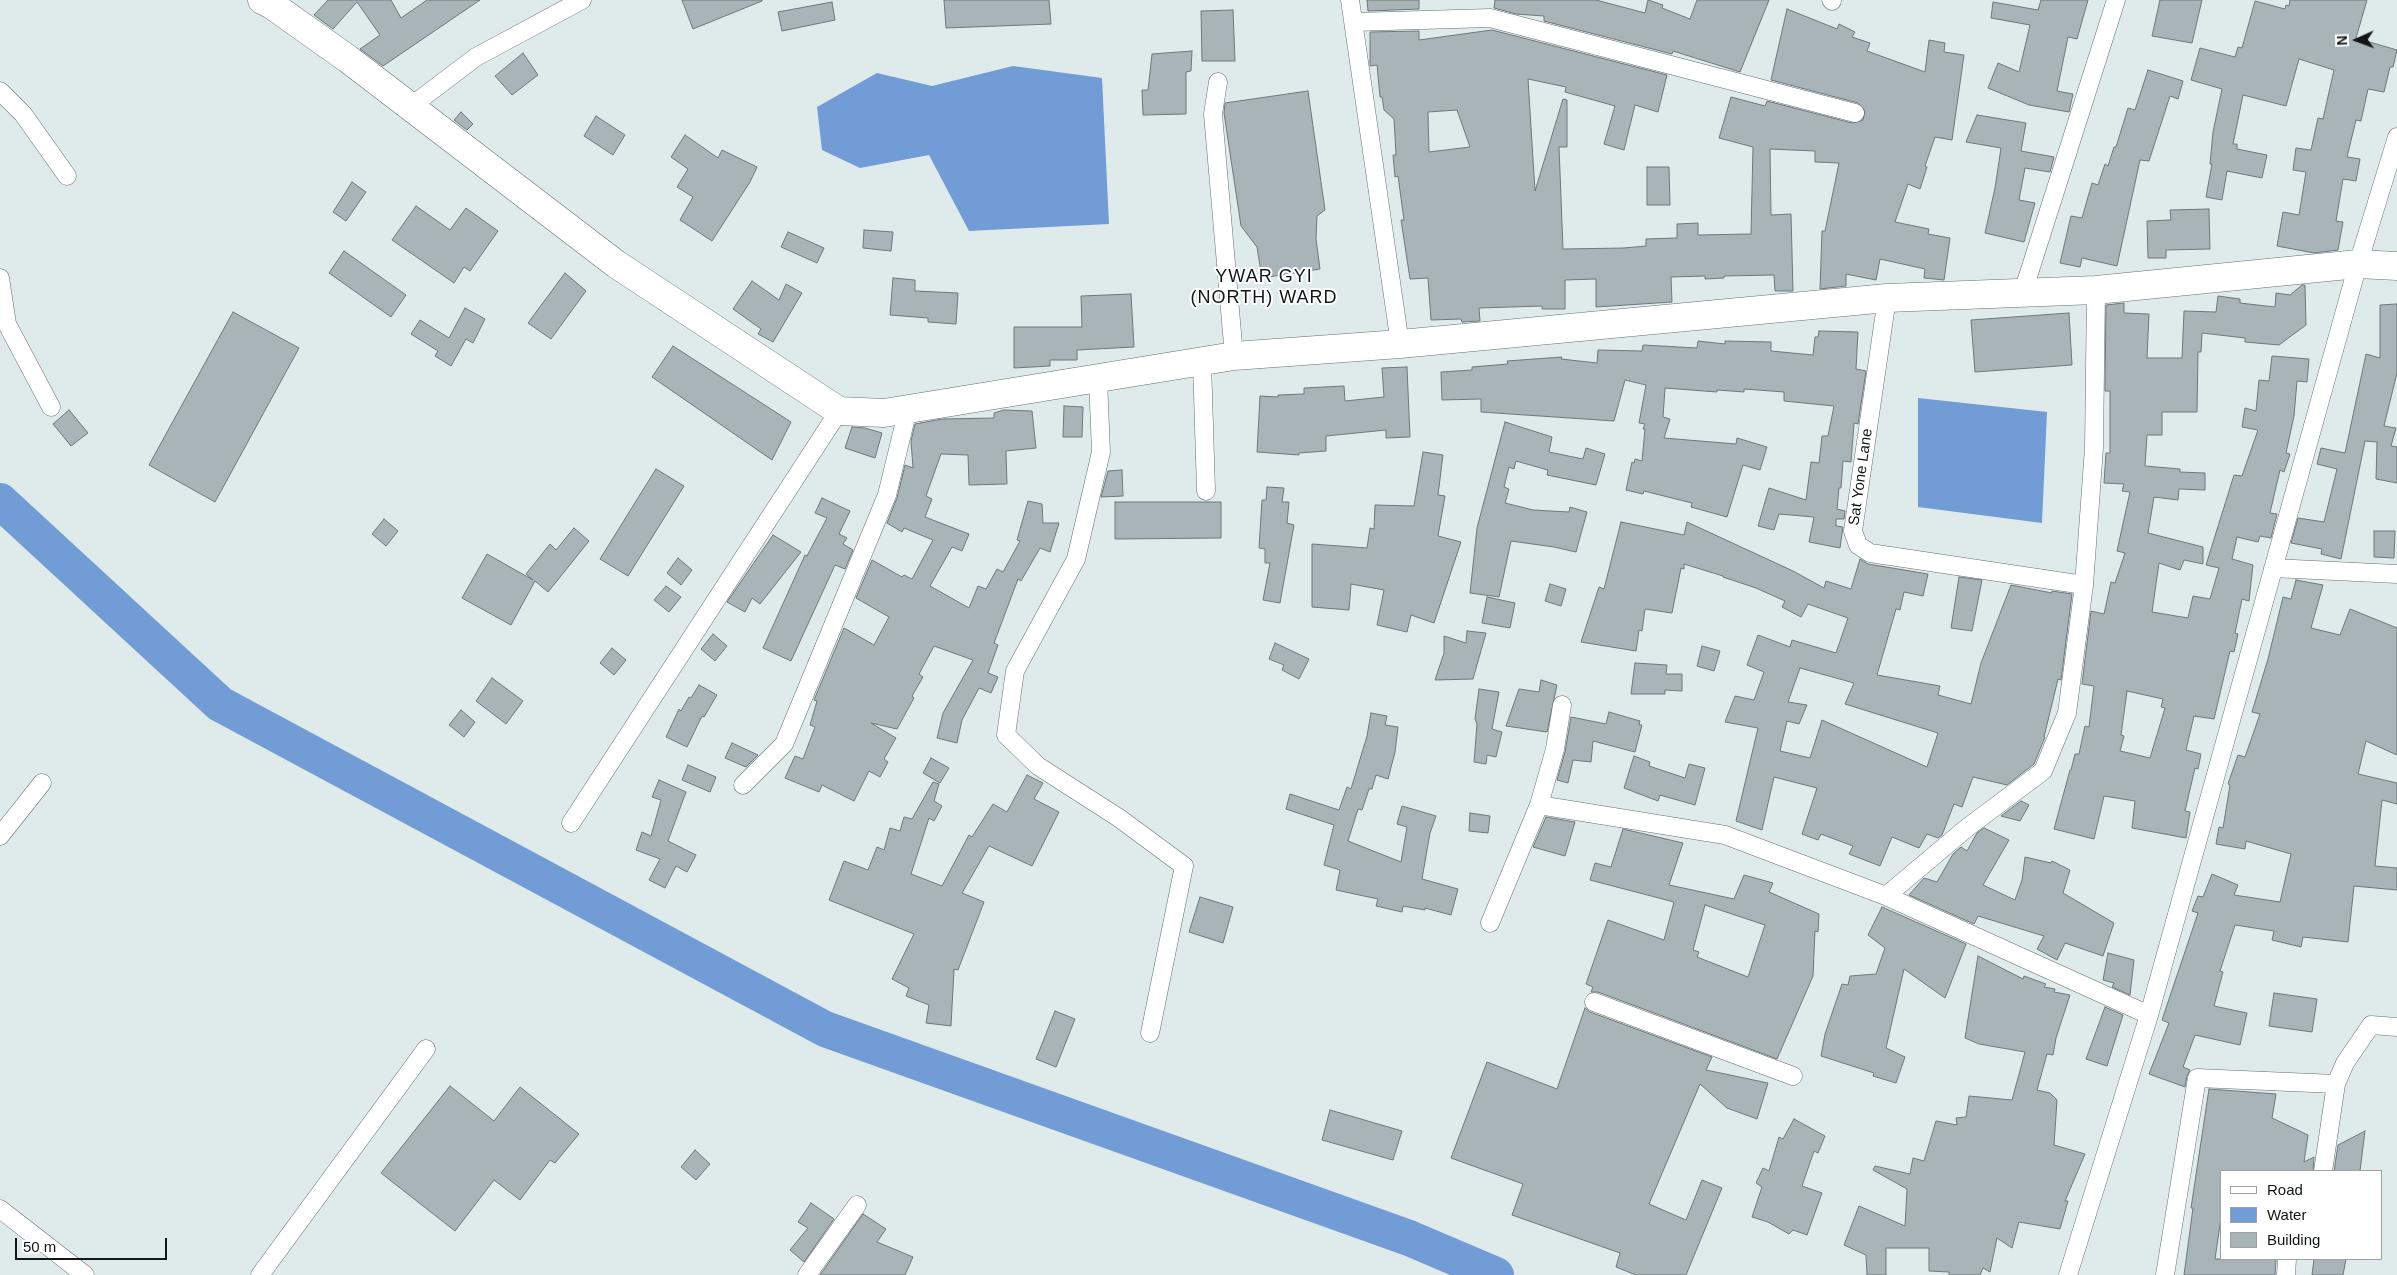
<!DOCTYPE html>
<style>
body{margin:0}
#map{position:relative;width:2397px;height:1275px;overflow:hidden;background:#deebea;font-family:Arial,sans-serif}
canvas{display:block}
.legend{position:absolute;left:2220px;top:1170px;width:162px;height:90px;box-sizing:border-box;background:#fff;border:1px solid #a0a2a2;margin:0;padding:6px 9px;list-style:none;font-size:15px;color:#121616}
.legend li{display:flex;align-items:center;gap:10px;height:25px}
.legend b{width:25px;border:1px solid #a0a2a2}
.north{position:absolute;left:2332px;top:15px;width:50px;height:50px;-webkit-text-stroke:4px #fff;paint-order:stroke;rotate:268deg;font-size:14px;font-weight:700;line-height:20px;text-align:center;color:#121616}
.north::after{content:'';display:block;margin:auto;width:18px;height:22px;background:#121616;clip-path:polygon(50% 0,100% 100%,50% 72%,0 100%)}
.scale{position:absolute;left:15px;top:1238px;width:152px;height:22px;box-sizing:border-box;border:2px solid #121616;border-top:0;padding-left:6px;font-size:15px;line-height:18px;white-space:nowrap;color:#121616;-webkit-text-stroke:4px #fff;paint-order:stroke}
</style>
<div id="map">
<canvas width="2397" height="1275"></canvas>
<ul class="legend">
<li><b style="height:6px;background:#fff"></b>Road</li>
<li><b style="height:14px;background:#719cd5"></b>Water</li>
<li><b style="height:14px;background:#a8b4b8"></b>Building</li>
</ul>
<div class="north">N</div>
<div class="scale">50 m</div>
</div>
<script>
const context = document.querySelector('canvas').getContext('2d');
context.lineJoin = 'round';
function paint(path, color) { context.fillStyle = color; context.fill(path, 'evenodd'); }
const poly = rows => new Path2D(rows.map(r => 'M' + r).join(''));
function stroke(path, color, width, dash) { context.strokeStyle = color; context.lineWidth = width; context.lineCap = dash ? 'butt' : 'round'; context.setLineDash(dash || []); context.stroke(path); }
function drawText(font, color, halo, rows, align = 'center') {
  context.font = font + ' Arial,sans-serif'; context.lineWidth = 4; context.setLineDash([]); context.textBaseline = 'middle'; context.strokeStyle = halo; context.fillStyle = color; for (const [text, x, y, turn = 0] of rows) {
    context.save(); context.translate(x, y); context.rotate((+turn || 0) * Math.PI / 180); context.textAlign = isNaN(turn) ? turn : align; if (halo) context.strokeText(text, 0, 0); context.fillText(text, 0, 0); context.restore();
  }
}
const water = poly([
 [1013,66,1102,78,1109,224,969,231,929,155,860,168,822,150,817,107,877,73,932,86],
 [1918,398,2047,412,2042,523,1918,507]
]);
const river = poly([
 [0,501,220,704,825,1029,1409,1238,1496,1275]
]);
const building = poly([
 [328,0,391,0,401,18,427,0,480,0,383,66,360,49,380,35,357,2,333,29,314,15,328,0],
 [682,0,762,0,762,1,693,29,682,0],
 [944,0,1049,0,1051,24,946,28,944,0],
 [1367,0,1419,0,1419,9,1368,11,1367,0],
 [1495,0,1596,0,1645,13,1648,0,1663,5,1662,8,1690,19,1697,0,1769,0,1740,72,1673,51,1672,54,1544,21,1544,16,1516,14,1494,8,1495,0],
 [2041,0,2088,0,2077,39,2068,37,2057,91,2073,94,2069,112,2029,105,1988,88,1998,63,2019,72,2030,25,1991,18,1993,2,2038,10,2041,0],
 [2160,0,2202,0,2192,43,2152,36,2160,0],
 [2290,0,2367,0,2356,38,2397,50,2393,67,2390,67,2384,92,2368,89,2361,121,2356,120,2347,157,2360,159,2356,181,2343,179,2336,221,2343,222,2338,250,2314,253,2277,246,2283,212,2299,215,2306,172,2293,170,2296,148,2311,150,2318,118,2323,119,2334,70,2299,59,2286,106,2243,95,2233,144,2237,144,2237,149,2267,155,2262,178,2227,171,2222,200,2206,197,2212,164,2210,164,2213,132,2222,89,2191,80,2200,48,2235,57,2238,47,2242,48,2255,1,2285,9,2286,5,2289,6,2290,0],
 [832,2,835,20,782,31,778,12,832,2],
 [1787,9,1837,29,1839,24,1855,32,1852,37,1870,43,1867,51,1925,72,1929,40,1945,43,1944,52,1964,55,1952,140,1935,137,1925,166,1927,167,1920,189,1908,184,1895,222,1929,229,1928,234,1950,238,1944,280,1924,278,1925,269,1880,259,1876,280,1846,274,1846,286,1820,289,1822,231,1825,231,1839,163,1815,162,1815,151,1770,149,1771,215,1791,214,1793,291,1775,291,1774,275,1724,276,1724,278,1705,279,1705,276,1671,277,1672,302,1596,307,1596,279,1565,280,1565,309,1542,309,1542,306,1479,308,1480,321,1462,322,1461,319,1431,320,1428,278,1410,279,1401,220,1404,220,1398,176,1395,177,1393,155,1396,155,1394,119,1384,110,1382,97,1380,97,1377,65,1370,66,1370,32,1419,31,1419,40,1492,30,1667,75,1658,112,1635,105,1624,150,1604,144,1615,106,1565,92,1566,87,1528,79,1535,191,1563,99,1567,100,1567,147,1559,147,1563,249,1624,248,1646,246,1646,239,1677,238,1677,224,1698,223,1698,235,1751,234,1753,147,1719,138,1731,97,1765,106,1767,101,1852,123,1863,120,1865,111,1858,103,1771,80,1787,9],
 [1457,110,1470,147,1429,152,1428,112,1457,110],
 [1233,10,1235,61,1202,61,1201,11,1233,10],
 [1192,51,1191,71,1186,72,1186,114,1143,115,1142,90,1148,90,1152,54,1192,51],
 [523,53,538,75,512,95,495,76,523,53],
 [2148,70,2183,81,2178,99,2170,96,2149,161,2140,160,2117,266,2082,258,2080,267,2060,263,2071,216,2082,218,2092,183,2098,185,2105,164,2108,166,2114,147,2116,147,2128,108,2135,110,2148,70],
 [1308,91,1325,210,1317,216,1316,239,1320,269,1262,278,1257,247,1241,226,1224,113,1225,103,1308,91],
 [461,112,473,124,467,130,454,120,461,112],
 [1977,115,2026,123,2021,151,2054,157,2050,172,2025,168,2019,200,2035,203,2024,242,1985,233,1995,188,2001,148,1966,142,1977,115],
 [596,116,625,135,613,155,584,136,596,116],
 [685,135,718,158,722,150,757,167,750,182,712,241,680,220,693,197,677,187,688,169,671,157,685,135],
 [1647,167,1669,167,1670,205,1647,205,1647,167],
 [352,182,366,192,346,221,333,212,352,182],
 [416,206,450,230,466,208,498,231,470,271,464,267,454,283,392,240,416,206],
 [2209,209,2210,249,2166,250,2166,258,2148,258,2147,221,2171,220,2170,210,2209,209],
 [864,230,893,232,891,251,863,248,864,230],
 [788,232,824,248,817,263,781,247,788,232],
 [344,251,406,295,391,317,329,273,344,251],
 [565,273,586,291,551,339,528,323,565,273],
 [893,278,915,280,915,291,958,293,956,324,928,322,928,318,890,315,893,278],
 [752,281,779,300,786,284,802,293,773,342,758,334,761,329,733,309,752,281],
 [2302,285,2305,285,2306,325,2279,345,2245,342,2245,338,2202,333,2201,352,2198,352,2197,412,2162,412,2162,435,2147,435,2145,466,2180,469,2180,472,2205,473,2205,490,2179,489,2178,500,2154,497,2148,533,2203,547,2203,564,2184,560,2180,570,2159,563,2152,612,2188,618,2193,596,2210,599,2219,568,2206,565,2234,475,2242,476,2258,430,2242,427,2245,408,2256,411,2259,380,2269,381,2272,356,2309,359,2307,382,2297,381,2294,416,2286,453,2290,454,2284,472,2280,470,2270,513,2277,514,2271,538,2260,536,2258,542,2237,537,2232,559,2253,565,2249,601,2242,599,2235,633,2238,634,2234,652,2230,651,2214,719,2194,716,2186,750,2201,754,2198,769,2195,768,2185,811,2190,812,2186,838,2132,828,2135,801,2104,796,2094,839,2054,829,2070,770,2071,770,2075,754,2079,754,2085,726,2089,727,2094,686,2082,684,2091,611,2104,614,2111,582,2115,583,2125,553,2117,551,2130,492,2122,491,2124,484,2104,483,2106,453,2110,453,2110,391,2105,391,2106,305,2124,303,2124,313,2149,314,2147,358,2182,358,2184,311,2216,312,2218,296,2240,299,2240,303,2275,307,2276,293,2290,295,2302,285],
 [2127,691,2163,699,2161,707,2165,708,2150,758,2120,751,2124,736,2121,735,2127,691],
 [1131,294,1134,347,1077,350,1077,360,1050,360,1050,366,1014,368,1014,327,1082,327,1081,296,1131,294],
 [2397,304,2397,373,2384,426,2396,428,2391,446,2397,447,2397,483,2376,479,2377,442,2365,441,2341,559,2321,554,2322,549,2291,543,2298,518,2324,522,2337,469,2317,464,2321,448,2345,453,2366,354,2380,358,2380,305,2397,304],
 [465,308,485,319,473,343,466,339,451,366,435,356,438,351,411,334,420,320,449,338,465,308],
 [233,312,299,348,215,502,149,465,233,312],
 [2069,313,2072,365,1975,372,1971,320,2069,313],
 [1819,331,1858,332,1856,369,1866,371,1858,424,1854,423,1851,462,1843,461,1841,488,1839,488,1837,509,1845,511,1844,519,1836,519,1836,526,1843,527,1840,548,1809,542,1814,517,1779,514,1774,530,1758,526,1769,488,1806,500,1811,462,1819,463,1822,436,1828,436,1834,406,1784,401,1784,392,1744,389,1744,392,1717,390,1717,392,1665,388,1663,417,1670,419,1664,438,1736,444,1737,438,1767,447,1760,470,1743,465,1727,517,1691,507,1692,503,1644,491,1643,494,1626,490,1632,462,1634,463,1635,459,1642,461,1645,429,1643,429,1645,424,1639,423,1646,385,1625,380,1614,421,1481,412,1481,399,1442,400,1441,372,1472,370,1472,367,1508,364,1507,361,1562,357,1561,359,1597,363,1598,350,1642,351,1643,345,1697,348,1698,341,1725,344,1725,341,1771,342,1771,351,1813,355,1815,337,1818,337,1819,331],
 [673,346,791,422,772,460,652,377,673,346],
 [1407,367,1410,437,1386,438,1386,430,1326,436,1326,451,1299,453,1299,455,1257,452,1260,396,1278,397,1278,395,1304,394,1304,388,1344,386,1345,401,1384,397,1382,368,1407,367],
 [1064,406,1083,407,1082,437,1063,437,1064,406],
 [69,410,88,433,71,446,53,424,69,410],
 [1004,410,1032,411,1036,448,1006,451,1007,484,969,485,968,455,941,454,926,496,932,499,925,517,969,534,962,551,952,547,930,586,969,608,978,586,986,589,997,569,1003,572,1020,541,1017,540,1028,501,1042,504,1043,523,1059,523,1050,552,1040,548,1021,581,1018,579,994,643,998,645,988,673,998,677,991,693,979,688,962,720,957,743,937,738,943,713,973,660,934,646,919,674,923,677,912,696,914,698,897,729,871,723,896,738,884,759,888,762,880,777,869,771,854,801,822,785,819,792,785,778,795,756,803,759,815,727,810,725,817,701,814,700,844,628,874,645,889,617,856,598,872,560,902,577,904,575,912,579,933,540,904,528,902,532,887,523,897,498,905,465,913,468,911,441,915,424,942,419,994,418,994,413,1004,410],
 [1505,422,1552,437,1549,452,1583,459,1586,448,1605,454,1596,485,1547,475,1548,470,1516,461,1514,469,1509,467,1504,487,1509,489,1505,503,1533,510,1569,512,1570,507,1587,512,1576,552,1554,547,1511,541,1499,597,1470,593,1477,528,1505,422],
 [852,427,865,428,882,433,875,458,845,448,852,427],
 [1423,452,1443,455,1438,495,1445,496,1438,536,1461,542,1434,623,1411,615,1407,632,1377,625,1384,590,1351,584,1349,610,1312,607,1312,544,1367,548,1370,528,1374,529,1375,505,1414,506,1423,452],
 [656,469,684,486,628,576,600,559,656,469],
 [1122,470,1123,496,1101,497,1108,471,1122,470],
 [1267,487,1284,488,1282,502,1289,502,1287,523,1294,525,1280,603,1263,600,1270,563,1265,563,1265,549,1259,548,1262,500,1266,500,1267,487],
 [822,498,850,511,839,534,847,538,843,544,853,550,845,569,835,565,791,661,763,648,805,555,807,556,827,518,815,513,822,498],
 [1115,502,1221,502,1221,538,1115,539,1115,502],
 [384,519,398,531,386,546,372,534,384,519],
 [1621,522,1684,535,1687,522,1793,571,1824,588,1826,581,1851,589,1860,559,1868,564,1928,574,1923,596,1904,592,1900,610,1896,609,1877,675,1940,686,1938,695,1971,704,1981,663,2011,585,2052,593,2052,591,2072,594,2061,680,2058,679,2044,737,2045,737,2034,764,2007,785,1973,777,1962,807,1954,804,1942,835,1938,838,1927,834,1919,848,1892,837,1880,866,1849,854,1853,846,1821,834,1818,840,1802,834,1817,788,1774,777,1762,830,1736,821,1758,728,1725,722,1735,696,1754,700,1764,672,1747,665,1758,635,1790,647,1792,640,1836,653,1848,618,1808,604,1801,617,1782,607,1785,601,1756,588,1723,577,1723,576,1684,564,1684,569,1681,568,1672,613,1645,609,1642,631,1639,630,1636,651,1581,642,1599,587,1604,589,1621,522],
 [1800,668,1854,683,1845,704,1938,733,1927,767,1822,720,1810,758,1780,751,1787,721,1799,724,1807,705,1788,702,1800,668],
 [574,528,589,541,548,592,535,581,511,625,462,598,487,554,533,580,526,574,550,544,556,550,574,528],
 [2374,531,2395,531,2394,558,2374,557,2374,531],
 [773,535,801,552,760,604,752,598,745,612,727,602,773,535],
 [678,558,692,570,681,585,667,573,678,558],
 [1959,577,1982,580,1972,631,1951,628,1959,577],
 [2296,580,2323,585,2311,628,2340,635,2350,609,2397,628,2397,755,2366,741,2358,774,2397,783,2397,804,2382,800,2375,866,2397,868,2397,890,2354,886,2348,942,2303,937,2301,947,2272,940,2274,931,2235,925,2220,971,2223,972,2214,1006,2247,1013,2240,1045,2195,1035,2183,1067,2190,1070,2187,1076,2185,1087,2149,1074,2169,1023,2162,1020,2198,913,2192,911,2198,896,2203,897,2212,874,2238,885,2234,895,2280,902,2291,854,2246,841,2245,849,2216,844,2219,827,2223,828,2230,785,2228,784,2238,755,2245,757,2260,714,2252,712,2268,659,2283,597,2291,599,2296,580],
 [1550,584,1566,589,1561,606,1545,601,1550,584],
 [666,586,681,597,669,612,654,600,666,586],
 [1487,597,1515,603,1510,628,1482,623,1487,597],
 [1467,631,1486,633,1473,679,1435,680,1444,653,1444,636,1466,643,1467,631],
 [713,634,727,646,715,661,701,649,713,634],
 [1275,643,1309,659,1299,679,1282,670,1284,665,1269,659,1275,643],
 [1702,646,1720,651,1714,671,1697,666,1702,646],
 [612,648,626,660,614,675,600,663,612,648],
 [1635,663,1667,665,1666,674,1682,674,1682,691,1665,690,1665,694,1631,694,1635,663],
 [492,678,523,701,506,724,476,701,492,678],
 [1541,680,1557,685,1547,732,1506,726,1519,689,1539,692,1541,680],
 [699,685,717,695,704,717,702,716,687,747,666,737,679,709,681,711,689,697,691,698,699,685],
 [1479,689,1499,692,1492,729,1502,732,1496,757,1487,755,1486,764,1474,762,1477,724,1475,719,1479,689],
 [461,710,475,722,464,737,449,725,461,710],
 [1609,712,1640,721,1639,725,1642,725,1635,752,1593,741,1591,762,1573,760,1568,783,1557,780,1565,752,1571,717,1606,724,1609,712],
 [1371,713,1387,716,1385,725,1398,727,1395,752,1388,779,1376,775,1372,789,1369,789,1362,810,1358,809,1348,841,1401,862,1407,827,1397,824,1402,806,1436,816,1430,833,1422,879,1458,889,1451,915,1425,908,1425,910,1403,906,1402,912,1376,906,1378,899,1336,890,1340,870,1324,865,1334,825,1286,809,1290,794,1339,810,1347,787,1351,789,1367,736,1371,713],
 [732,743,758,755,746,767,725,758,732,743],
 [1634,756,1650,762,1649,766,1685,778,1689,764,1705,768,1695,805,1660,795,1658,801,1624,788,1634,756],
 [931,758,949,768,940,783,923,773,931,758],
 [688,765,716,777,710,792,682,780,688,765],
 [1027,775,1043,783,1034,799,1059,812,1032,866,989,846,962,893,984,902,958,970,954,969,951,1026,926,1023,929,1005,906,996,909,988,892,979,914,934,829,900,844,861,868,870,877,847,884,850,890,828,900,831,904,817,912,819,933,782,939,784,934,801,942,806,934,821,929,818,911,874,942,886,969,835,972,837,993,804,1007,812,1027,775],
 [659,780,686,792,668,841,696,855,687,872,676,866,665,888,649,880,660,859,636,850,642,832,651,836,661,800,652,797,659,780],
 [2021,801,2029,805,2020,821,2001,816,2021,801],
 [1470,813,1490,816,1488,833,1469,831,1470,813],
 [1546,817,1575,822,1565,856,1533,847,1546,817],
 [1984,828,2009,840,1983,885,2015,900,2022,880,2025,857,2051,863,2052,861,2070,870,2063,893,2114,923,2103,956,2065,943,2057,960,2037,949,2044,936,1978,916,1974,924,1909,895,1924,878,1937,882,1953,854,1961,847,1967,851,1977,833,1984,828],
 [1623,829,1683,843,1669,885,1734,899,1744,875,1773,883,1769,892,1819,914,1818,932,1815,931,1813,976,1777,1059,1598,992,1591,992,1593,987,1586,984,1608,920,1664,940,1674,902,1590,880,1595,863,1611,867,1623,829],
 [1705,905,1765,925,1748,977,1697,957,1699,952,1693,950,1705,905],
 [1200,897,1233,907,1223,943,1189,932,1200,897],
 [1882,907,1966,944,1945,998,1904,969,1886,1048,1905,1057,1896,1083,1873,1076,1874,1073,1821,1056,1825,1034,1842,984,1848,985,1850,976,1876,974,1885,948,1868,935,1882,907],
 [2108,953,2134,960,2130,995,2112,987,2114,983,2103,980,2108,953],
 [1978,956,2023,979,2024,976,2046,984,2044,987,2055,989,2054,992,2070,995,2056,1038,2053,1055,2047,1054,2037,1090,2050,1093,2057,1100,2054,1145,2085,1154,2065,1201,2068,1201,2060,1229,2019,1222,2012,1248,1997,1238,1990,1272,1983,1268,1980,1275,1949,1275,1949,1272,1929,1271,1929,1248,1886,1248,1886,1275,1867,1275,1866,1255,1844,1245,1859,1206,1905,1226,1907,1189,1873,1170,1875,1166,1910,1174,1913,1158,1924,1161,1936,1121,1957,1125,1956,1118,1966,1117,1969,1096,2012,1100,2025,1052,1979,1044,1965,1038,1978,956],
 [2274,993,2317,999,2312,1032,2269,1026,2274,993],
 [2105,1007,2123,1015,2107,1066,2086,1059,2105,1007],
 [1585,1008,1590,1012,1712,1057,1706,1070,1768,1083,1757,1119,1727,1108,1700,1084,1649,1204,1686,1220,1702,1180,1722,1188,1686,1275,1636,1275,1616,1267,1620,1253,1512,1215,1523,1184,1451,1158,1487,1062,1557,1089,1585,1008],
 [1055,1011,1075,1019,1056,1067,1036,1059,1055,1011],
 [450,1086,494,1121,520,1087,579,1134,555,1163,550,1160,520,1200,494,1180,455,1231,381,1173,450,1086],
 [2209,1089,2276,1094,2272,1118,2308,1135,2304,1162,2314,1157,2313,1171,2221,1171,2221,1218,2215,1259,2276,1259,2275,1275,2184,1275,2193,1208,2191,1208,2209,1089],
 [1330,1110,1402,1131,1393,1160,1322,1140,1330,1110],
 [1794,1119,1825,1136,1818,1153,1814,1151,1802,1186,1822,1193,1807,1235,1793,1230,1789,1234,1768,1222,1752,1217,1762,1187,1756,1183,1763,1168,1769,1171,1779,1137,1783,1139,1794,1119],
 [2365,1131,2360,1171,2334,1171,2338,1145,2365,1131],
 [695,1150,710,1164,696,1180,681,1167,695,1150],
 [811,1203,834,1219,804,1262,790,1250,808,1228,798,1222,811,1203],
 [863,1214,886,1229,877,1242,913,1257,905,1275,820,1275,863,1214],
 [2314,1259,2346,1259,2343,1275,2312,1275,2314,1259]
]);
const street = poly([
 [1350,0,1400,344],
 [1831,0,1832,1],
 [1354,22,1490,18,1855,113],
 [1218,82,1213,114,1234,356],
 [0,91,23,114,67,176],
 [410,107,476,57,582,0],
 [0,278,7,324,51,407],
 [2023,292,2116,0],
 [1887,298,1853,531,1858,545,1870,553,2084,585],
 [1202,362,1206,491],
 [1098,379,1101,452,1076,559,1015,671,1006,735,1038,766,1119,818,1184,866,1150,1033],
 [2273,568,2397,574],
 [743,785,784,744,887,495,908,409],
 [1539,805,1725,835,1886,896,2149,1015],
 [571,823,839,411],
 [0,836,42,783],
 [1886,896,1968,827,2043,771,2067,713,2084,585,2094,448,2096,290],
 [1490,923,1539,805,1555,749,1562,705],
 [1594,1002,1793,1076],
 [2323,1171,2336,1084],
 [0,1209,85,1275],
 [260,1275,426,1049],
 [807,1275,857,1205],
 [2068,1275,2149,1015,2358,264,2397,137],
 [2165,1275,2197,1078,2336,1084,2345,1063,2371,1025,2397,1027],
 [2286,1275,2287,1259]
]);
const primary = poly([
 [262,0,272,5,348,59,616,264,839,411,884,413,1234,356,1400,344,1887,298,2096,290,2358,264,2397,266]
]);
const streetNames = [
 ["Sat Yone Lane",1861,477,-82]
];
const quarterNames = [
 ["YWAR GYI",1264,277],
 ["(NORTH) WARD",1264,298]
];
paint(water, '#719cd5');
stroke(river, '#719cd5', 36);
paint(building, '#a8b4b8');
stroke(building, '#6e787c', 1);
stroke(street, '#65716f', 19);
stroke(primary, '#65716f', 29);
stroke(street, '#fff', 18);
stroke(primary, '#fff', 28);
drawText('15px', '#121616', '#fff', streetNames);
context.letterSpacing = '1px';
drawText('18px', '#121616', '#fff', quarterNames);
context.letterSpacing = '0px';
</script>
